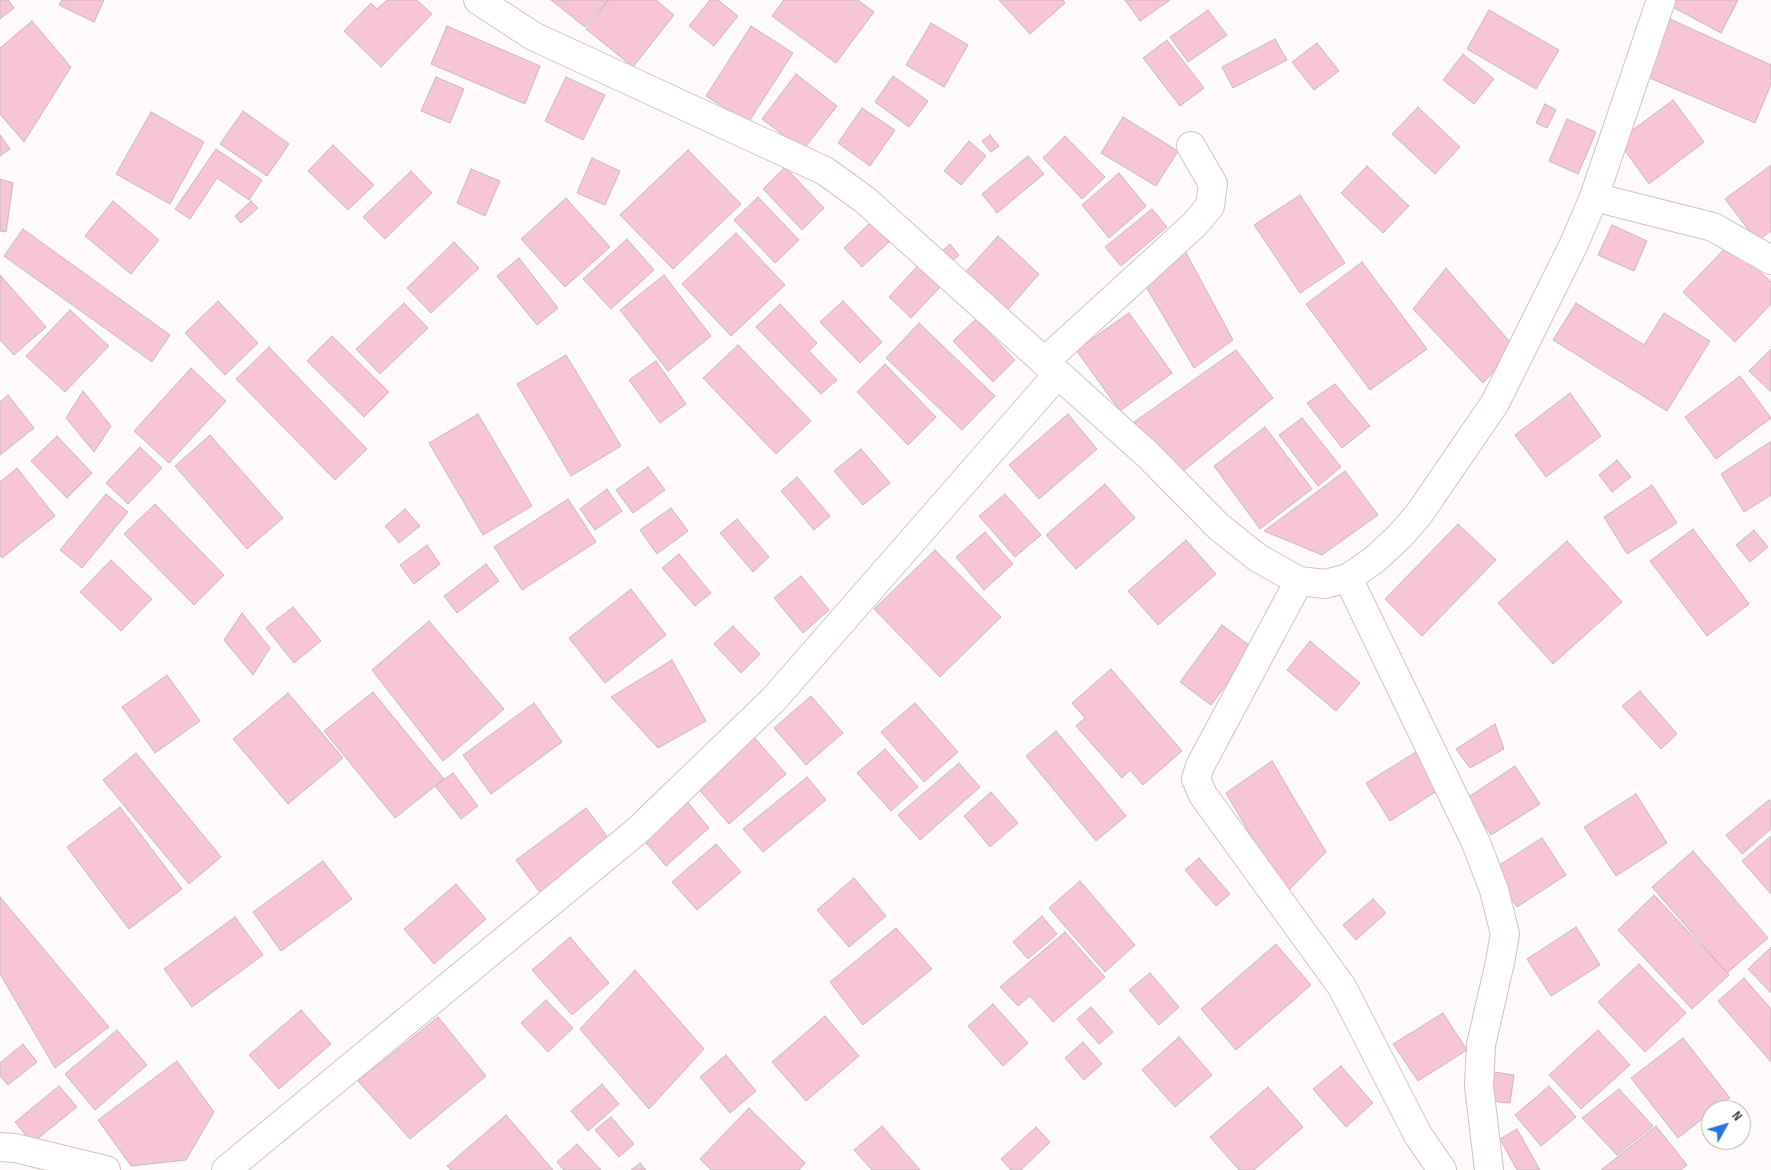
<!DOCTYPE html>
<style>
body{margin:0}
#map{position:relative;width:1771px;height:1170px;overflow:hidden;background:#fdfaf9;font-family:"Sofia Sans Condensed",sans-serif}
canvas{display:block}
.north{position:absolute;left:1701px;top:1100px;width:50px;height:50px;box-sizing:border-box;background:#fff;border:1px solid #b2b0af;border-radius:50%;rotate:51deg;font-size:14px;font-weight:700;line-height:20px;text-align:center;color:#3f3938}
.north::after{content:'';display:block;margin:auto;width:18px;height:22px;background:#2575e0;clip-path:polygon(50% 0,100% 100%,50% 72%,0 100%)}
</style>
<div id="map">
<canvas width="1771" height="1170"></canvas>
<div class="north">N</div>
</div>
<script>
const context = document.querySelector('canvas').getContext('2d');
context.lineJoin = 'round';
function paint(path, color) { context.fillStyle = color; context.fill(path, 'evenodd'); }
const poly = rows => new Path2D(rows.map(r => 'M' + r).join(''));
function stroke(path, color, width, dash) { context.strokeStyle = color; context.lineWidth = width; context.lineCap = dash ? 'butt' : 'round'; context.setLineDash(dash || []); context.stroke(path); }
const building = poly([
 [0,0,8,0,14,8,0,19,0,0],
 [62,0,104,0,94,22,59,5,62,0],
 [387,0,417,0,432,14,381,67,344,31,371,3,377,9,387,0],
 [551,0,608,0,585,27,551,0],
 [609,0,656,0,674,15,633,67,586,29,609,0],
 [710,0,718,0,738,16,714,46,689,26,710,0],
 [784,0,858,0,874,12,836,63,772,16,784,0],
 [999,0,1063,0,1065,3,1030,34,999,0],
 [1125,0,1170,0,1140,21,1125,0],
 [1669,0,1738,0,1721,33,1667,4,1669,0],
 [1208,10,1227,35,1188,62,1170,37,1208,10],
 [1489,10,1559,50,1536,89,1467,49,1489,10],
 [1670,19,1771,65,1771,84,1755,123,1645,76,1670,19],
 [32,21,71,67,24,142,0,114,0,48,32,21],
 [931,23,968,45,944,87,906,65,931,23],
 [447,26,540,66,525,104,431,64,447,26],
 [751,26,793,53,748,123,706,96,751,26],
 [1275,39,1287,60,1233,88,1222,67,1275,39],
 [1167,40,1204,88,1180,106,1143,58,1167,40],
 [1317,43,1339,71,1314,90,1292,62,1317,43],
 [1463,54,1494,79,1474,104,1443,80,1463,54],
 [796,74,837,106,803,150,762,119,796,74],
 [893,76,928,101,909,127,875,102,893,76],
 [436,77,464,89,450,123,421,111,436,77],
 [566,77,605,95,583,140,545,121,566,77],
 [1673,100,1704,142,1649,184,1618,141,1673,100],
 [1545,104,1556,110,1547,128,1536,123,1545,104],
 [1418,107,1460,147,1435,174,1392,134,1418,107],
 [862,108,895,130,870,166,838,143,862,108],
 [243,111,289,144,267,176,220,144,243,111],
 [151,112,204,142,170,204,116,174,151,112],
 [1123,117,1178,151,1156,186,1101,153,1123,117],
 [1567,119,1596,132,1578,174,1549,161,1567,119],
 [0,135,10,149,0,156,0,135],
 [990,135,999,146,991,152,982,141,990,135],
 [1065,136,1105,177,1082,199,1043,158,1065,136],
 [969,141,986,156,961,185,944,171,969,141],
 [333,145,374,185,348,210,308,171,333,145],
 [216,149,262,180,249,200,217,178,190,219,175,209,216,149],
 [688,150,741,204,673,269,620,215,688,150],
 [1028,156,1044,174,997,213,982,194,1028,156],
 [592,158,620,171,605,205,577,193,592,158],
 [1771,165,1771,231,1757,241,1725,199,1771,165],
 [1367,166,1409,206,1383,233,1341,193,1367,166],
 [785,167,824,208,802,230,763,189,785,167],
 [471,169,500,181,485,216,457,203,471,169],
 [411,171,432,193,385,239,363,217,411,171],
 [1119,173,1146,206,1109,238,1082,205,1119,173],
 [0,179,13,183,6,232,0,231,0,179],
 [1300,195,1345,263,1300,293,1254,225,1300,195],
 [758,197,799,240,775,263,734,220,758,197],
 [566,198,610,247,565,287,521,239,566,198],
 [113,201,159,240,131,274,85,236,113,201],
 [251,201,258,208,241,223,235,216,251,201],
 [1152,209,1167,227,1121,266,1105,247,1152,209],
 [870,223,889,242,862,267,844,248,870,223],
 [1612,225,1647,241,1634,271,1598,255,1612,225],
 [23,229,170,335,152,362,4,256,23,229],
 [736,233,785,285,731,336,682,284,736,233],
 [998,236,1039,274,1005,313,962,276,998,236],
 [627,239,654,270,611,309,583,279,627,239],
 [454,242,479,268,431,313,407,288,454,242],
 [1730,243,1771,282,1771,304,1735,342,1683,292,1730,243],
 [950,244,959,255,951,262,942,251,950,244],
 [1183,247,1233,340,1194,368,1142,280,1183,247],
 [519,258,558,308,537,325,497,276,519,258],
 [922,261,944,283,911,318,889,297,922,261],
 [1362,262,1427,349,1370,390,1306,304,1362,262],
 [1446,268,1515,348,1483,383,1413,309,1446,268],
 [0,275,46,327,14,355,0,340,0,275],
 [664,275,711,336,668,371,620,310,664,275],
 [218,301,258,343,225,375,185,333,218,301],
 [843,301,882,342,860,363,820,322,843,301],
 [404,303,428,328,380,374,356,349,404,303],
 [1576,303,1644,345,1664,313,1710,341,1667,411,1553,340,1576,303],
 [780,304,817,343,809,351,837,380,821,394,756,327,780,304],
 [70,310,109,346,65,392,26,356,70,310],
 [1129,313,1172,373,1120,411,1076,350,1129,313],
 [976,319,1015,360,993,382,953,341,976,319],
 [919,323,995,396,962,430,886,358,919,323],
 [332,336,389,392,364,417,307,361,332,336],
 [738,345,811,421,776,454,703,378,738,345],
 [269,347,367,449,335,480,236,379,269,347],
 [1771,349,1771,392,1749,371,1771,349],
 [1236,350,1273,398,1182,472,1134,422,1236,350],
 [566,355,621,446,571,476,517,384,566,355],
 [656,361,686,404,660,423,629,380,656,361],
 [885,364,936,417,908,445,857,392,885,364],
 [191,368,226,401,169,463,134,431,191,368],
 [1740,376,1771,418,1716,459,1685,417,1740,376],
 [1335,384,1370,426,1342,448,1307,403,1335,384],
 [83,391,111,426,94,452,66,418,83,391],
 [1570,393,1601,436,1546,477,1515,435,1570,393],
 [8,395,34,428,0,455,0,402,8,395],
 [478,414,532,506,483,535,429,443,478,414],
 [1068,414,1097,449,1039,499,1009,465,1068,414],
 [1302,418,1341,467,1318,486,1279,435,1302,418],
 [1265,427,1312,489,1260,529,1214,466,1265,427],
 [210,435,283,518,247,549,175,466,210,435],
 [57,436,92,473,67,498,31,461,57,436],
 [1770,442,1771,445,1771,495,1744,512,1721,474,1770,442],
 [140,447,162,468,128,504,106,483,140,447],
 [861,449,890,483,863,505,834,471,861,449],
 [1617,460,1631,477,1612,492,1599,475,1617,460],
 [648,467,665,490,633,513,616,490,648,467],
 [17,468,55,516,2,558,0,555,0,482,17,468],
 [1345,471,1378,515,1322,555,1264,531,1345,471],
 [797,477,830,516,814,530,781,491,797,477],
 [1105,484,1135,518,1076,569,1046,535,1105,484],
 [1652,485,1677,523,1627,554,1604,517,1652,485],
 [607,489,622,511,595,530,580,509,607,489],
 [106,494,128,512,82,568,60,550,106,494],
 [1005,494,1041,535,1015,557,979,516,1005,494],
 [568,499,596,542,522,590,494,547,568,499],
 [155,504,224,575,194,605,124,534,155,504],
 [671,508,688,531,657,554,640,530,671,508],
 [405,509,420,526,399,543,385,526,405,509],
 [737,519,769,557,753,572,720,533,737,519],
 [1458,524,1496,560,1422,636,1385,599,1458,524],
 [1693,529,1749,604,1707,636,1650,561,1693,529],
 [1754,530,1768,547,1750,562,1736,545,1754,530],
 [985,532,1013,564,984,590,956,557,985,532],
 [1186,540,1216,574,1158,625,1128,591,1186,540],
 [1567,541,1622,602,1553,664,1498,603,1567,541],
 [427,545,440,564,414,584,400,565,427,545],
 [935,550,1001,617,940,677,874,609,935,550],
 [679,554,711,593,695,606,662,568,679,554],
 [111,560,152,599,121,631,80,592,111,560],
 [486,564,499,581,457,613,444,596,486,564],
 [801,576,829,610,803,633,774,598,801,576],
 [631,589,666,635,605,683,569,638,631,589],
 [293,607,321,641,294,663,266,628,293,607],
 [242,613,270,648,253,675,224,640,242,613],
 [429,621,504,709,443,761,372,670,429,621],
 [1222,625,1253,648,1211,705,1180,682,1222,625],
 [733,626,760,654,741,673,714,644,733,626],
 [1310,641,1360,683,1336,711,1287,670,1310,641],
 [672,660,706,721,658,748,611,697,672,660],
 [1111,669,1182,751,1143,785,1130,770,1122,778,1076,726,1085,718,1072,703,1111,669],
 [167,675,200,721,155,753,122,707,167,675],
 [1640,691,1677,734,1661,749,1622,706,1640,691],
 [373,692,444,779,395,818,324,731,373,692],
 [288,693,343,758,288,804,233,739,288,693],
 [811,696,843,733,806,765,774,728,811,696],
 [534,703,562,742,491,794,463,755,534,703],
 [915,703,958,752,924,782,881,732,915,703],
 [1495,724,1504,749,1470,768,1456,749,1495,724],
 [1056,731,1126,816,1096,841,1026,756,1056,731],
 [754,737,786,774,729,824,697,787,754,737],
 [885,749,918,787,891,811,857,773,885,749],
 [1416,752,1440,789,1390,821,1366,783,1416,752],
 [136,753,221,857,189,884,103,780,136,753],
 [1272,761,1326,852,1285,894,1226,793,1272,761],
 [959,763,980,787,920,840,898,815,959,763],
 [1515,766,1540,804,1491,835,1467,798,1515,766],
 [453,773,478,806,461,819,435,786,453,773],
 [807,777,826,800,763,852,743,829,807,777],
 [991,792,1018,823,990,847,964,816,991,792],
 [1636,794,1667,843,1616,876,1584,827,1636,794],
 [685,799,709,828,666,866,641,837,685,799],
 [1769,800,1771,802,1771,829,1742,854,1726,835,1769,800],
 [120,807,182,889,129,929,67,847,120,807],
 [586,808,615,847,544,898,516,860,586,808],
 [1771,836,1771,894,1742,861,1771,836],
 [1542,838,1566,875,1517,907,1493,869,1542,838],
 [716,844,741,872,697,910,672,882,716,844],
 [1693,851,1768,938,1727,973,1652,887,1693,851],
 [1199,858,1230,894,1216,906,1185,870,1199,858],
 [323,861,352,899,281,951,253,912,323,861],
 [854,878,886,916,849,947,817,910,854,878],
 [1080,881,1135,945,1105,972,1049,908,1080,881],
 [456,884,486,919,434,964,404,929,456,884],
 [1654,895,1729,975,1692,1009,1618,930,1654,895],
 [0,897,109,1027,55,1068,0,974,0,897],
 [1373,899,1386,913,1356,940,1343,925,1373,899],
 [1042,916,1057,934,1028,959,1013,942,1042,916],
 [235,917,263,955,192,1007,164,969,235,917],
 [1576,927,1600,965,1551,996,1527,959,1576,927],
 [896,928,932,969,863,1025,830,982,896,928],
 [1065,932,1105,977,1053,1022,1030,996,1018,1006,1000,987,1065,932],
 [570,937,609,983,572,1015,532,970,570,937],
 [1276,944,1311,985,1236,1050,1201,1009,1276,944],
 [1771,947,1771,993,1748,969,1771,947],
 [1639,964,1686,1013,1645,1052,1598,1002,1639,964],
 [635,970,704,1049,649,1109,580,1029,635,970],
 [1150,973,1179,1007,1159,1025,1129,990,1150,973],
 [1744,978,1771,1009,1771,1062,1718,1001,1744,978],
 [546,1000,573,1028,548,1052,521,1023,546,1000],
 [993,1004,1028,1043,1003,1066,968,1026,993,1004],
 [1091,1007,1113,1032,1099,1044,1077,1019,1091,1007],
 [301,1010,331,1044,279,1089,249,1055,301,1010],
 [1443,1013,1467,1050,1418,1081,1393,1044,1443,1013],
 [825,1016,859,1056,806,1101,772,1062,825,1016],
 [438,1017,486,1076,410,1139,358,1081,438,1017],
 [117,1030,147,1065,95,1110,65,1074,117,1030],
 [1598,1030,1630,1065,1581,1109,1549,1075,1598,1030],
 [1179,1037,1212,1075,1175,1107,1142,1070,1179,1037],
 [1683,1038,1730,1098,1714,1110,1711,1110,1711,1112,1678,1138,1631,1078,1683,1038],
 [1083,1042,1102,1064,1084,1080,1065,1058,1083,1042],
 [23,1044,37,1062,8,1085,0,1076,0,1063,23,1044],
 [726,1055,756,1091,730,1113,700,1077,726,1055],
 [177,1061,214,1112,186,1160,131,1166,98,1120,177,1061],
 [1341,1066,1373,1103,1346,1127,1313,1089,1341,1066],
 [1494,1072,1514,1075,1510,1103,1490,1101,1494,1072],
 [602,1084,619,1104,588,1131,571,1111,602,1084],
 [59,1086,77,1107,32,1143,15,1122,59,1086],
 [1549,1086,1576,1117,1541,1146,1515,1115,1549,1086],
 [1268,1087,1303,1127,1254,1170,1239,1170,1210,1137,1268,1087],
 [1619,1089,1653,1126,1617,1155,1582,1118,1619,1089],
 [749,1108,805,1163,799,1170,711,1170,700,1159,749,1108],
 [506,1115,553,1170,451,1170,447,1166,506,1115],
 [611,1117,634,1144,619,1157,595,1130,611,1117],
 [882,1126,920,1170,872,1170,854,1150,882,1126],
 [1656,1126,1687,1165,1681,1170,1601,1170,1656,1126],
 [1036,1127,1050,1142,1021,1170,1011,1170,1001,1159,1036,1127],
 [1517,1129,1540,1170,1517,1170,1500,1139,1517,1129],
 [577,1144,601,1170,564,1170,557,1162,577,1144],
 [640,1163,646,1170,631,1170,640,1163]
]);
const minor = poly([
 [478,0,533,36,825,171,865,200,1148,455,1219,527,1258,558,1299,581,1325,584,1348,578,1374,560,1400,536,1419,514,1495,403,1574,244,1594,197,1661,0],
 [1594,197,1713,227,1771,260],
 [1044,362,1195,224,1210,206,1213,184,1191,146],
 [1348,578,1476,843,1494,890,1505,934,1500,962,1481,1045,1479,1086,1489,1170],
 [1299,581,1200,766,1196,779,1203,795,1342,987,1418,1135,1442,1170],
 [0,1147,15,1148,106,1170],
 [226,1170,637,831,774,699,1058,374]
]);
paint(building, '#f7c5d3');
stroke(building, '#c7b8bc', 1);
stroke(minor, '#d2c2c1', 30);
stroke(minor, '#fff', 28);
</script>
